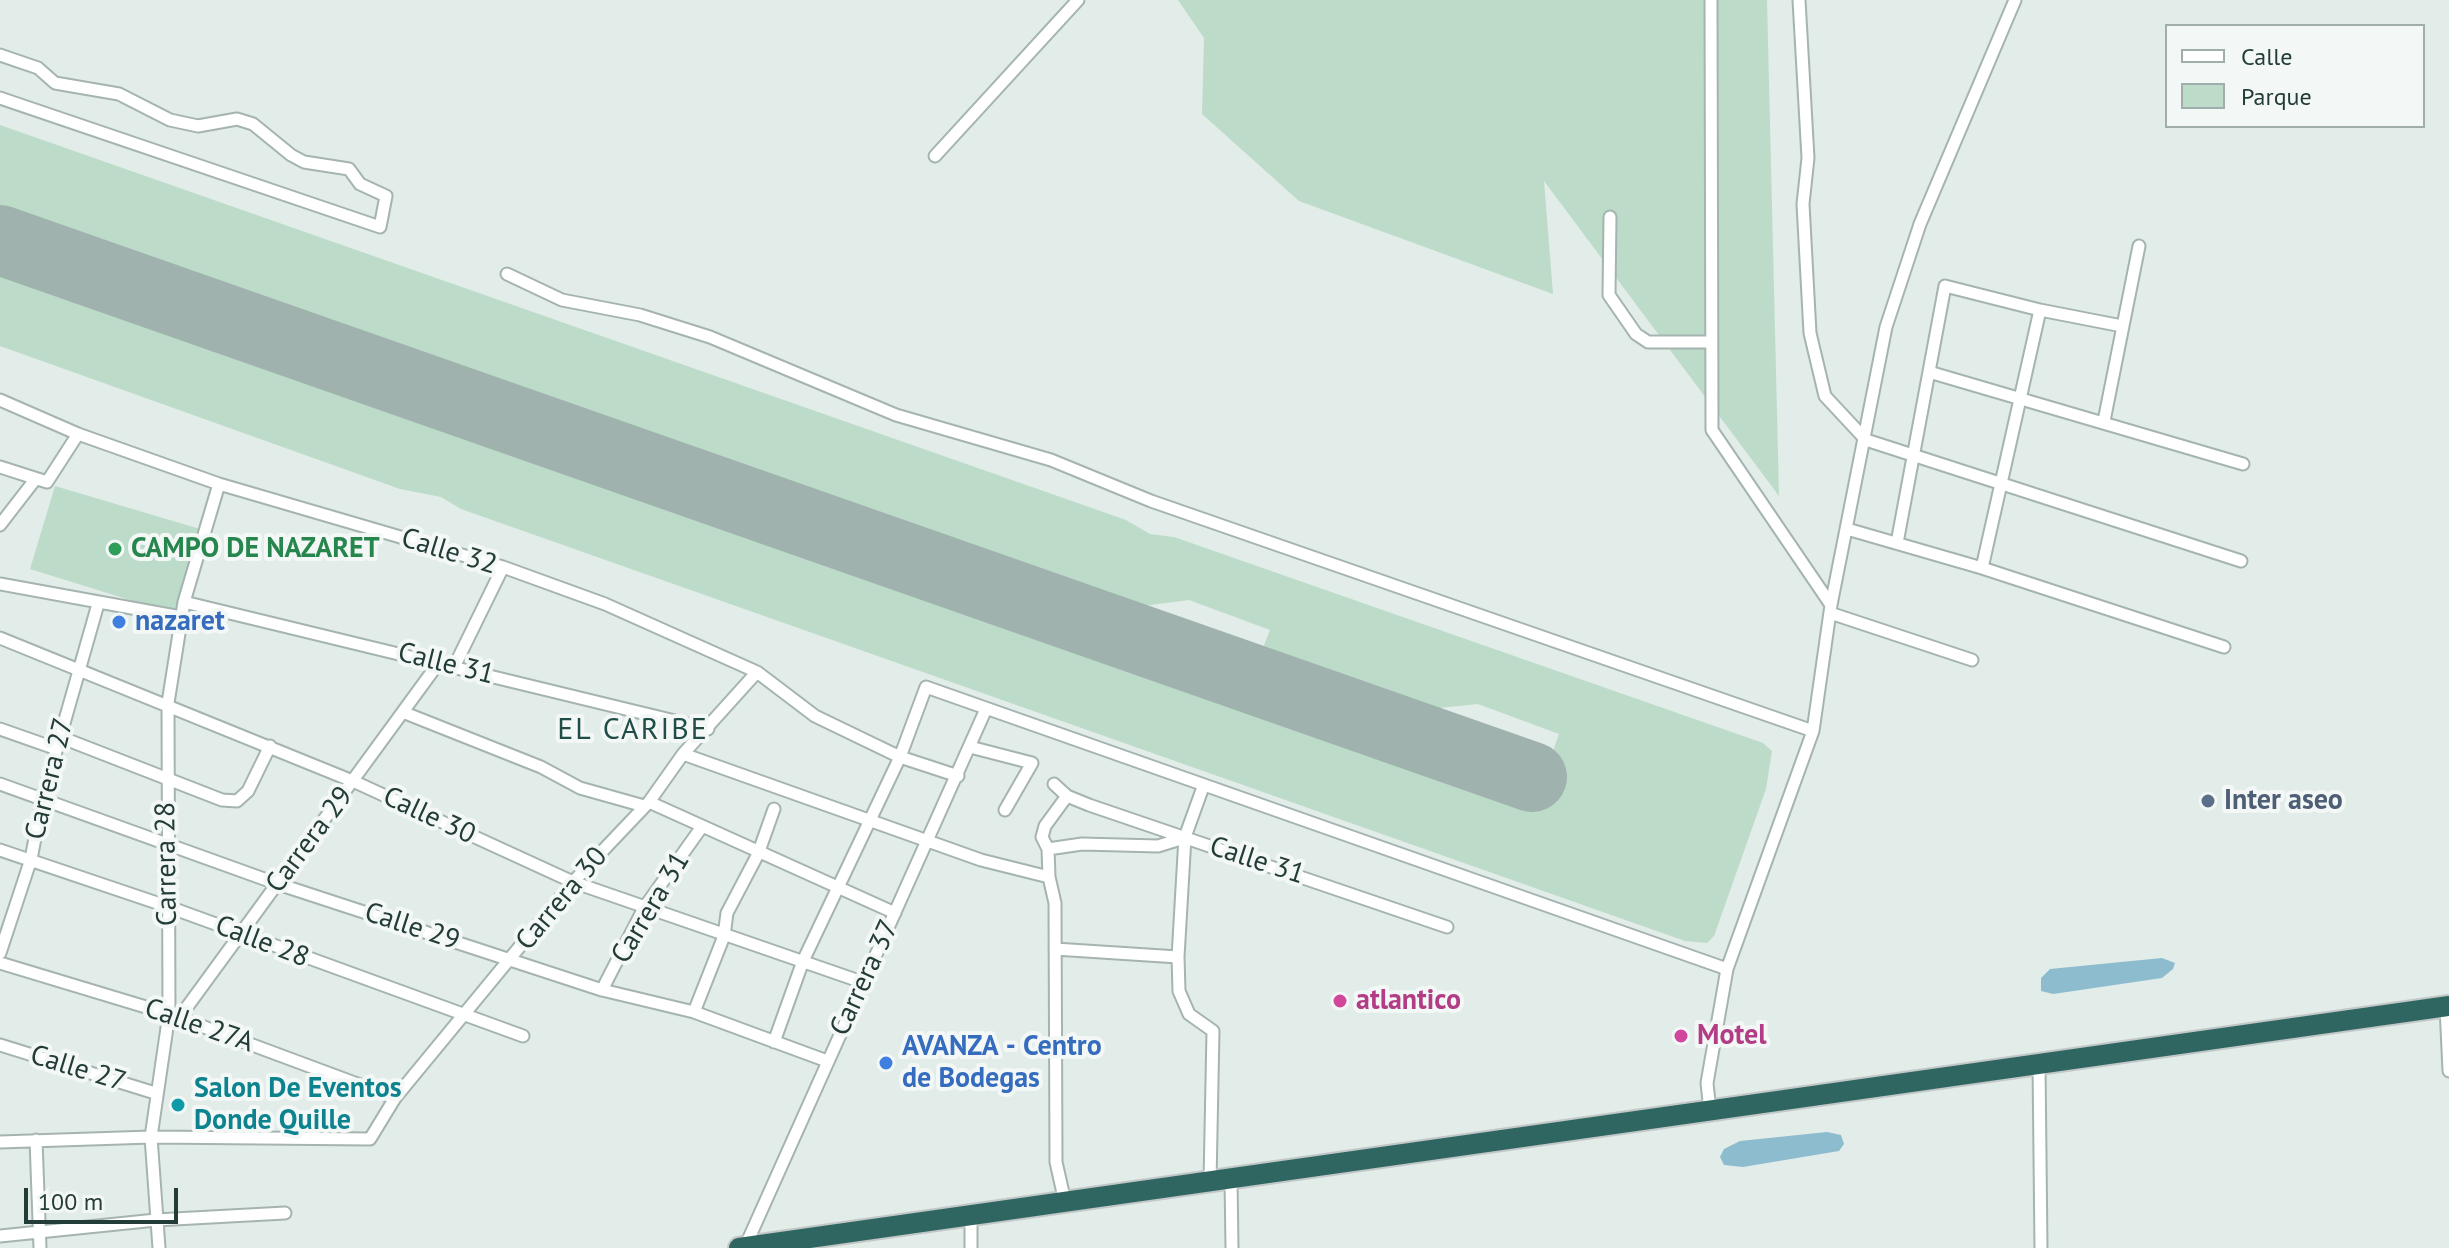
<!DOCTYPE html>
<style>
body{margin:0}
#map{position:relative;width:2449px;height:1248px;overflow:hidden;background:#e2ece9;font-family:"PT Sans",sans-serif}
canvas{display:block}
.legend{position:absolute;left:2165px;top:24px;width:260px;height:104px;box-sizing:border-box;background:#f3f8f6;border:2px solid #a0adaa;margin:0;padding:10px 14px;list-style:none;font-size:24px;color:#233c38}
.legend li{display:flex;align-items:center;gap:16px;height:40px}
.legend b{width:40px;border:2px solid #a0adaa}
.scale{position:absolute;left:24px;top:1188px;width:154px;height:36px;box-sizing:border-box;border:4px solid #233c38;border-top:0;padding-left:10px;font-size:24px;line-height:28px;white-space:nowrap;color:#233c38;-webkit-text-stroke:6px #f3f8f6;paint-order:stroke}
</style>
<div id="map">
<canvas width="2449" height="1248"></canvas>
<ul class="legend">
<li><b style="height:10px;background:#fff"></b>Calle</li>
<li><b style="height:22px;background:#bcdcc9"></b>Parque</li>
</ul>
<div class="scale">100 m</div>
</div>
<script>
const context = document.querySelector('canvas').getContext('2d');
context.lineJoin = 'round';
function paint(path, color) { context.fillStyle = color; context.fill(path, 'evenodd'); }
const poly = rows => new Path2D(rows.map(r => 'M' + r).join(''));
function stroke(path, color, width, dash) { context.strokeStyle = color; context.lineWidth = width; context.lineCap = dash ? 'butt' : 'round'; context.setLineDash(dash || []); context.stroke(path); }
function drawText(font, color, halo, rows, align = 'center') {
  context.font = font + ' "PT Sans",sans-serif'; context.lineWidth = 8; context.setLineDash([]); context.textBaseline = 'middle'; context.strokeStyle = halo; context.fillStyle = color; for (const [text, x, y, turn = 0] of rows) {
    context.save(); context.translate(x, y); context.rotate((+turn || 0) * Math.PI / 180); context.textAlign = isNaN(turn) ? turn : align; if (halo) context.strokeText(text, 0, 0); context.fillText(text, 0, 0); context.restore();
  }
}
const green = poly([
 [1178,0,1767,0,1779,496,1544,181,1553,294,1299,201,1202,114,1204,38],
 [0,125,1126,520,1150,534,1174,537,1763,743,1772,751,1766,789,1714,936,1707,943,1685,941,461,509,441,497,400,489,0,346,0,266,1534,804,1559,734,1478,704,1410,711,1260,655,1270,630,1189,600,1119,609,0,218],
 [55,486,200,529,178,615,30,569]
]);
const water = poly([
 [2162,958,2175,963,2173,969,2162,978,2053,994,2041,991,2041,978,2050,969],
 [1827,1132,1841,1135,1844,1144,1839,1151,1743,1167,1724,1165,1720,1157,1724,1149,1740,1141]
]);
const runway = poly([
 [0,240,1532,777]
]);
const street = poly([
 [1711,0,1712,430,1831,605],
 [1799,0,1808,158,1803,204,1810,333,1825,396,1866,440,2241,561],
 [0,55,38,68,55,83,119,94,170,120,198,126,237,119,253,124,291,155,304,162,349,169,360,184,386,196,380,227,0,98],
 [935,156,1078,0],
 [1610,217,1609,295,1636,334,1648,342,1712,342],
 [507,274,562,300,640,315,710,337,896,415,1051,460,1151,501,1813,731],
 [1929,372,2243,464],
 [0,400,78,434,219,484,503,567,605,604,757,672,815,716,900,757,958,776],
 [2104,421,2139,246],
 [0,467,47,482,78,434],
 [0,525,34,481],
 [1847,529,1982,568,2224,647],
 [1897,543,1945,286,2040,310,2122,326],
 [1982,568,2040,310],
 [0,584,181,617],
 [184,602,708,729],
 [1830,613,1972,660],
 [0,638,355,782,573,882,862,982],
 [455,665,503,567],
 [405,713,541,767,580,788,644,806],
 [0,729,57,749],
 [60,737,222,800,237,801,248,791,270,746],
 [970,747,1032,763,1005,810],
 [683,754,981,860,1049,877],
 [0,784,278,884,602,990,694,1012,827,1061],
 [1054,784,1067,796,1089,805,1447,927],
 [1203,787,1185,837,1178,957,1179,991,1189,1014,1213,1031,1210,1182],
 [649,802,895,913],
 [1048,849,1049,877,1055,903,1056,1162,1065,1202],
 [1048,849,1082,844,1158,846,1184,838],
 [1048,849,1042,837,1045,826,1067,796],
 [0,850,169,907,523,1036],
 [1055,949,1178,957],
 [0,953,31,859,43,797,98,604],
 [0,963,169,1014,395,1098],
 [602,990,644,908,701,828],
 [2446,1007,2449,1071],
 [694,1012,724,936,727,913,758,854,774,809],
 [179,1018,440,661],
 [774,1042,803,961,900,757,926,687,1727,969],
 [0,1045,155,1093],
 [2039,1064,2041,1248],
 [1710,1111,1707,1083,1727,969,1813,731,1831,605,1886,327,1920,224,2015,0],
 [36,1140,40,1248],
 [0,1142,151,1137,370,1139,395,1098,573,882,649,802,683,754,757,672],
 [1231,1178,1232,1248],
 [0,1236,156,1220,285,1213],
 [745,1247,986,709],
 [159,1248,151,1137,169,1014,168,703,184,602,219,484],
 [971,1248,971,1215]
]);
const highway = poly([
 [739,1248,2449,1006]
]);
const markers = [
 [115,549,8,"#2e9e5b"],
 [119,622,8,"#3f7fe0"],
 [2208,801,8,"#5c6f8a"],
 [1340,1001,8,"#d1479c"],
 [1681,1036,8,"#d1479c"],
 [886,1063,8,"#3f7fe0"],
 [178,1105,8,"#0f9aa8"]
];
const leisureNames = [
 ["CAMPO DE NAZARET",131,549]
];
const streetNames = [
 ["Calle 32",449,552,17],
 ["Calle 31",446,664,14],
 ["Carrera 27",50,779,-76],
 ["Calle 30",429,816,25],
 ["Carrera 29",310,840,-53],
 ["Calle 31",1257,861,18],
 ["Carrera 28",167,864,-91],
 ["Carrera 30",562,899,-50],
 ["Carrera 31",651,908,-59],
 ["Calle 29",412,927,18],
 ["Calle 28",262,942,21],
 ["Carrera 37",865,978,-65],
 ["Calle 27A",199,1026,19],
 ["Calle 27",78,1069,17]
];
const shopNames = [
 ["nazaret",135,622],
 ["AVANZA - Centro",902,1047],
 ["de Bodegas",902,1079]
];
const serviceNames = [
 ["Inter aseo",2224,801]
];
const hotelNames = [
 ["atlantico",1356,1001],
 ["Motel",1697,1036]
];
const cultureNames = [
 ["Salon De Eventos",194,1089],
 ["Donde Quille",194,1121]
];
const neighbourhoodNames = [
 ["EL CARIBE",633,730]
];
paint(green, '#bcdcc9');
paint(water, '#8dbcce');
stroke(runway, '#a0b2ae', 70);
stroke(street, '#a5b4b0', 15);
stroke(highway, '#c1c8c7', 24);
stroke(street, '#fff', 11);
stroke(highway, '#306662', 20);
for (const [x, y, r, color] of markers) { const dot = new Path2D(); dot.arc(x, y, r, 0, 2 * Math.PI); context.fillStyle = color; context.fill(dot); stroke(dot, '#f3f8f6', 3); }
drawText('bold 28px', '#27864d', '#f3f8f6', leisureNames, 'left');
drawText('28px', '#233c38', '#f3f8f6', streetNames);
drawText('bold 28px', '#366cbe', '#f3f8f6', shopNames, 'left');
drawText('bold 28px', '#4e5e75', '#f3f8f6', serviceNames, 'left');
drawText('bold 28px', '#b23c85', '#f3f8f6', hotelNames, 'left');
drawText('bold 28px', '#0d838f', '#f3f8f6', cultureNames, 'left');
context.letterSpacing = '2px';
drawText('30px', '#204d47', '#f3f8f6', neighbourhoodNames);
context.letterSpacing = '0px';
</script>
